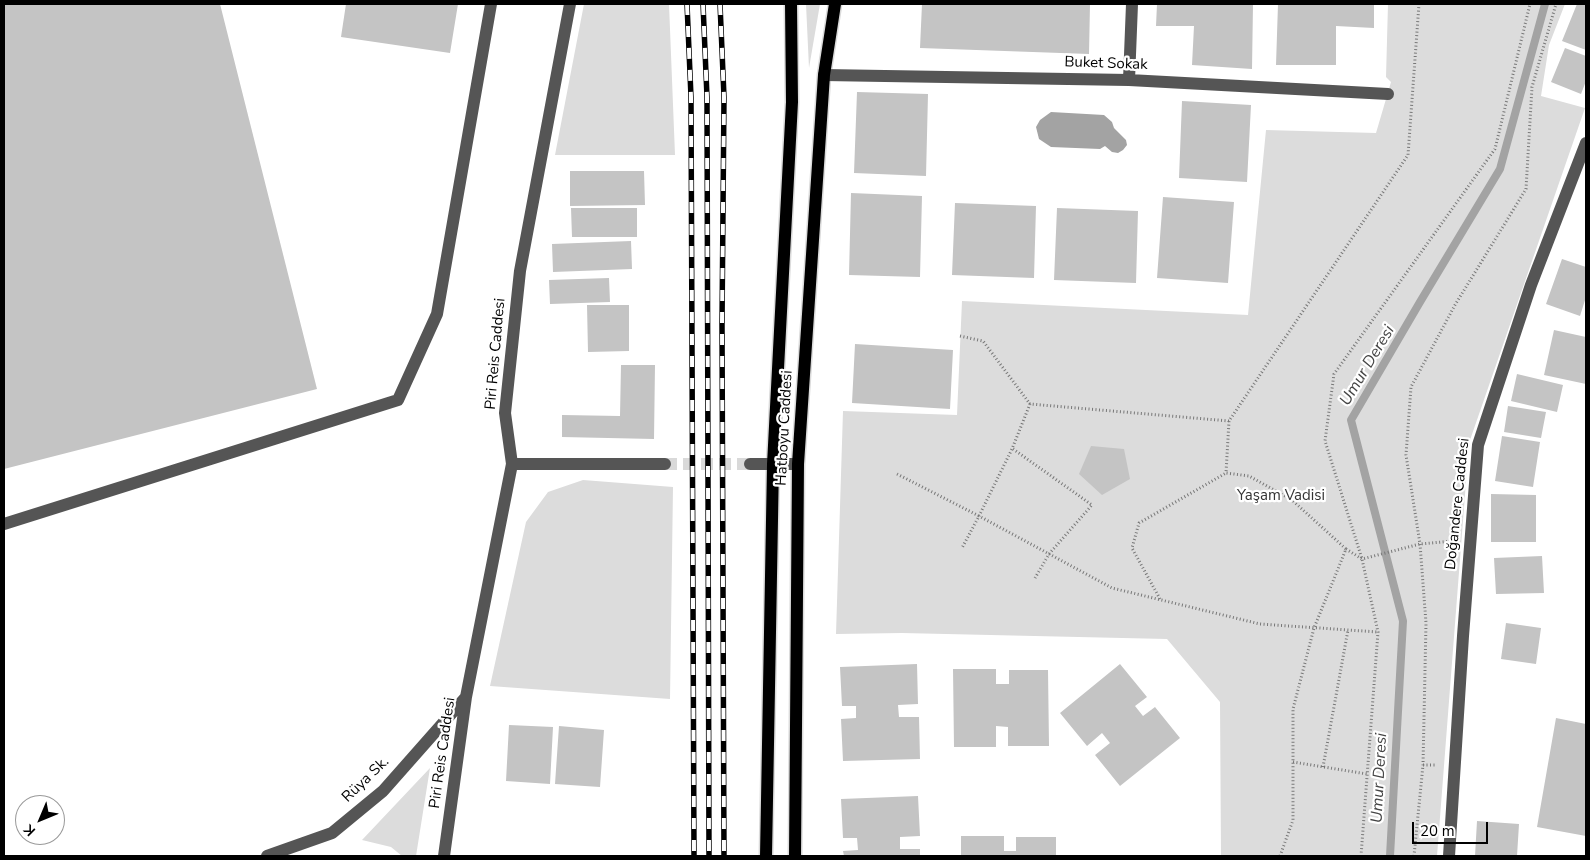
<!DOCTYPE html>
<meta charset="utf-8">
<style>
body{margin:0}
#map{position:relative;width:1590px;height:860px;overflow:hidden;background:#fff;font-family:"Nunito Sans",sans-serif}
canvas{display:block}
.frame{position:absolute;inset:0;border:5px solid #000;pointer-events:none}
.north{position:absolute;left:15px;top:795px;width:50px;height:50px;box-sizing:border-box;background:#fff;border:1px solid #999;border-radius:50%;rotate:225deg;font-size:14px;font-weight:700;line-height:20px;text-align:center;color:#000}
.north::after{content:'';display:block;margin:auto;width:18px;height:22px;background:#000;clip-path:polygon(50% 0,100% 100%,50% 72%,0 100%)}
.scale{position:absolute;left:1412px;top:822px;width:76px;height:22px;box-sizing:border-box;border:2px solid #000;border-top:0;padding-left:6px;font-size:15px;line-height:18px;white-space:nowrap;color:#000;-webkit-text-stroke:4px #fff;paint-order:stroke}
</style>
<div id="map">
<canvas width="1590" height="860"></canvas>
<div class="frame"></div>
<div class="north">K</div>
<div class="scale">20 m</div>
</div>
<script>
const context = document.querySelector('canvas').getContext('2d');
context.lineJoin = 'round';
function paint(path, color) { context.fillStyle = color; context.fill(path, 'evenodd'); }
const poly = rows => new Path2D(rows.map(r => 'M' + r).join(''));
function stroke(path, color, width, dash) { context.strokeStyle = color; context.lineWidth = width; context.lineCap = dash ? 'butt' : 'round'; context.setLineDash(dash || []); context.stroke(path); }
function drawText(font, color, halo, rows, align = 'center') {
  context.font = font + ' "Nunito Sans",sans-serif'; context.lineWidth = 4.5; context.setLineDash([]); context.textBaseline = 'middle'; context.strokeStyle = halo; context.fillStyle = color; for (const [text, x, y, turn = 0] of rows) {
    context.save(); context.translate(x, y); context.rotate((+turn || 0) * Math.PI / 180); context.textAlign = isNaN(turn) ? turn : align; if (halo) context.strokeText(text, 0, 0); context.fillText(text, 0, 0); context.restore();
  }
}
const green = poly([
 [584,4,669,4,675,155,555,155],
 [806,4,820,4,809,68],
 [1388,4,1565,4,1549,45,1541,96,1585,108,1469,443,1437,856,1221,856,1220,702,1167,639,902,633,836,634,843,411,957,415,962,301,1248,315,1266,130,1376,133,1391,82,1386,77],
 [583,480,673,487,670,699,490,686,526,522,548,492],
 [430,768,416,856,402,856,391,847,362,840]
]);
const water = poly([
 [1051,112,1104,115,1112,122,1114,128,1126,140,1127,145,1123,150,1118,153,1112,152,1105,146,1100,149,1051,147,1039,139,1036,127,1040,120]
]);
const stream = poly([
 [1390,856,1403,621,1351,420,1420,302,1500,169,1545,4]
]);
const building = poly([
 [4,4,220,4,317,389,4,469],
 [346,4,458,4,450,53,341,37],
 [922,4,1090,4,1089,54,920,48],
 [1157,4,1253,4,1252,69,1192,65,1194,26,1156,26],
 [1278,4,1374,4,1374,28,1336,26,1336,65,1276,65],
 [1577,4,1586,4,1586,50,1562,41],
 [1565,48,1586,56,1586,81,1581,94,1551,82],
 [857,92,928,94,926,176,854,173],
 [1182,101,1251,105,1247,182,1179,178],
 [570,171,644,171,645,205,570,206],
 [851,193,922,196,920,277,849,275],
 [1163,197,1234,202,1228,283,1157,278],
 [955,203,1036,206,1034,278,952,275],
 [571,208,637,208,637,237,572,237],
 [1057,208,1138,211,1136,283,1054,280],
 [631,241,632,269,553,272,552,244],
 [1562,259,1586,267,1586,297,1580,316,1546,304],
 [609,278,610,302,550,304,549,280],
 [587,305,629,305,629,351,588,352],
 [1554,330,1586,337,1586,384,1544,375],
 [855,344,953,350,950,409,852,403],
 [621,365,655,365,654,439,562,437,562,415,620,416],
 [1517,374,1563,385,1557,412,1511,401],
 [1508,406,1546,412,1541,438,1504,432],
 [1502,436,1540,442,1533,487,1495,481],
 [1091,446,1124,449,1130,479,1102,495,1079,474],
 [1491,494,1536,495,1536,542,1491,542],
 [1542,556,1544,593,1496,594,1494,558],
 [1506,623,1541,628,1536,664,1501,659],
 [917,664,918,704,898,705,899,717,919,717,920,759,843,761,841,719,856,718,856,706,842,706,840,667],
 [1120,664,1147,697,1135,706,1143,716,1155,707,1180,738,1120,786,1095,755,1110,743,1102,733,1087,746,1060,713],
 [953,669,996,669,996,684,1009,684,1009,670,1048,670,1049,746,1008,746,1008,727,996,726,996,747,954,747],
 [1556,718,1586,724,1586,836,1537,827],
 [509,725,553,727,550,784,506,781],
 [559,726,604,730,600,787,555,784],
 [918,796,920,836,900,837,900,849,920,849,920,856,844,856,843,851,858,850,857,838,843,838,841,799],
 [1477,821,1519,824,1517,856,1475,856],
 [961,836,1004,836,1004,851,1016,851,1016,837,1056,837,1056,856,961,856]
]);
const minorTunnel = poly([
 [665,464,750,464]
]);
const path = poly([
 [960,336,983,341,1030,404],
 [1229,421,1030,404,1012,449,979,516,1112,588,1260,624,1378,632],
 [1013,449,1092,505,1049,554,1035,578],
 [897,474,979,516,962,548],
 [1346,549,1362,559,1420,544,1453,541],
 [1160,599,1132,548,1139,523,1226,473],
 [1293,762,1367,774],
 [1423,765,1435,765],
 [1323,767,1348,630],
 [1280,856,1293,820,1293,709,1314,628,1346,549,1292,500,1249,476,1226,473,1229,421,1408,155,1419,4],
 [1361,856,1378,632,1362,559,1325,441,1334,374,1495,149,1530,4],
 [1414,856,1423,765,1426,623,1420,544,1406,455,1411,387,1455,305,1526,189,1532,87,1556,4]
]);
const minor = poly([
 [824,75,1129,80,1388,94],
 [1129,80,1132,4],
 [512,464,665,464],
 [750,464,798,464],
 [4,524,398,400,437,314,491,4],
 [267,856,332,833,383,791,466,697],
 [444,856,466,697,512,464,505,413,520,271,570,4],
 [1449,856,1463,636,1478,445,1531,285,1586,143]
]);
const major = poly([
 [766,856,773,464,792,102,791,4],
 [795,856,798,464,824,75,835,4]
]);
const rail = poly([
 [687,4,691,97,694,856],
 [703,4,707,97,709,856],
 [720,4,724,97,722,324,724,856]
]);
const streetNames = [
 ["Buket Sokak",1106,64,2],
 ["Piri Reis Caddesi",496,354,-85],
 ["Hatboyu Caddesi",785,428,-87],
 ["Doğandere Caddesi",1458,504,-84],
 ["Piri Reis Caddesi",443,753,-82],
 ["Rüya Sk.",366,780,-44]
];
const parkNames = [
 ["Yaşam Vadisi",1281,496]
];
const waterNames = [
 ["Umur Deresi",1368,366,-59],
 ["Umur Deresi",1380,778,-87]
];
paint(green, '#dcdcdc');
paint(water, '#a3a3a3');
stroke(stream, '#a3a3a3', 8);
paint(building, '#c4c4c4');
stroke(minorTunnel, '#d9d9d9', 12, [12, 6]);
stroke(major, '#dbdbdb', 15);
stroke(path, '#777', 3, [1, 2.5]);
stroke(minor, '#555', 12);
stroke(major, '#000', 12);
stroke(rail, '#000', 5.5);
stroke(rail, '#fff', 4, [11]);
drawText('15px', '#000', '#fff', streetNames);
drawText('15px', '#333', '#fff', parkNames);
drawText('italic 16px', '#444', '#fff', waterNames);
</script>
